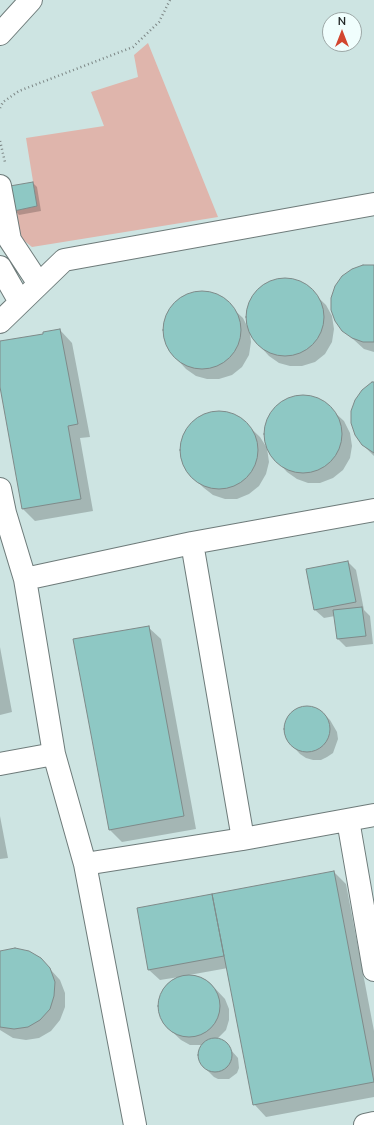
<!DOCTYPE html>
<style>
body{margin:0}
#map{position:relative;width:374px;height:1125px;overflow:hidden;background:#e3f1f0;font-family:Mulish,sans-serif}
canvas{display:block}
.north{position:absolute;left:322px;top:12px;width:40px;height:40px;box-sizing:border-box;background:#f0fefd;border:1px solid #9ca7a6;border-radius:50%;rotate:0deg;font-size:11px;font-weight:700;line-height:16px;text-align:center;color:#1f2424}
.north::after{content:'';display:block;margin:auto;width:14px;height:18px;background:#d2462f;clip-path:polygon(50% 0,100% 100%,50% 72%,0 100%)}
</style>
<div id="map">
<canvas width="374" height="1125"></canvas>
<div class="north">N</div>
</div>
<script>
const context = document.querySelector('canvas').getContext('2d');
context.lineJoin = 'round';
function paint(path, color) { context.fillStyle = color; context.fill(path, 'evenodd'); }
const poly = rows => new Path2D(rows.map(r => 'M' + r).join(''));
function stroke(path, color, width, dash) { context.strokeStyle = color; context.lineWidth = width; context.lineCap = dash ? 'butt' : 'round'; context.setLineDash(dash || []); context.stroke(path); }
const built = poly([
 [0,0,374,0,374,1125,0,1125],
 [330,20,354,20,354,44,330,44]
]);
const green = poly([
 [148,43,218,217,32,247,17,235,14,211,37,206,26,138,104,126,91,92,138,77,134,55]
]);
const shadow = poly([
 [33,183,37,187,41,211,19,215,15,210],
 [374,266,374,352,364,349,343,330],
 [279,280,292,280,305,285,326,305,332,316,334,329,332,342,325,354,315,362,302,366,290,366,279,363,269,356,258,344,250,333,251,342,249,355,242,367,232,375,219,379,207,379,196,376,186,369,175,357,168,347,164,336,164,324,168,313,175,303,184,296,196,293,209,293,221,298,243,318,247,326,247,312,251,300,258,291,268,284],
 [60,330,72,343,90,437,80,438,93,511,35,521,23,509,0,381,0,342,44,334],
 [374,383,374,456,363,445],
 [297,396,310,396,322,401,344,421,350,433,352,446,350,458,343,470,333,478,320,483,308,483,297,479,287,472,276,460,267,449,265,440,265,428,269,416,276,407,285,400],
 [213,412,226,412,239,417,260,437,267,448,269,462,266,474,259,486,249,494,237,499,225,499,213,495,204,488,192,477,185,467,181,456,181,444,185,432,192,423,202,416],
 [348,562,356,570,364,610,370,616,373,644,346,647,338,639,335,616,324,618,315,610],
 [148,627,161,639,196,829,122,842,110,830],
 [0,647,12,712,0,715],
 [300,707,308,707,315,708,321,711,330,720,337,732,338,739,333,753,327,757,321,760,313,760,306,758,300,754,286,739,284,731,285,724,288,716,293,711],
 [0,816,8,858,0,859],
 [334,872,346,884,374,1031,374,1097,266,1117,254,1104,228,968,189,975,200,977,209,982,225,999,229,1009,229,1020,226,1030,216,1040,223,1041,238,1058,239,1068,237,1073,229,1079,218,1079,214,1077,201,1064,198,1053,200,1048,203,1045,190,1045,181,1040,165,1025,160,1016,159,1007,160,997,164,988,171,982,179,977,160,980,149,970,212,895,214,897],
 [0,952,40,958,60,980,65,993,65,1007,60,1020,51,1031,39,1038,26,1040,13,1038,0,1030]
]);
const building = poly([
 [33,182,37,206,14,211,10,186,33,182],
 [363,265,374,265,374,342,363,342,352,338,342,331,335,321,331,310,331,298,335,286,342,276,352,269,363,265],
 '246 317a39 39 0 1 1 78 0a39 39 0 1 1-78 0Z',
 '163 330a39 39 0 1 1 78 0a39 39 0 1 1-78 0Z',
 [60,329,78,424,68,426,81,499,22,509,0,387,0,341,43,334,43,332,60,329],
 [372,382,374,382,374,453,362,445,355,435,351,423,351,411,355,400,362,390,372,382],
 '264 434a39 39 0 1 1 78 0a39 39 0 1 1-78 0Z',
 '180 450a39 39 0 1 1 78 0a39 39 0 1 1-78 0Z',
 [348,561,356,602,314,610,306,569,348,561],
 [362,607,366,636,337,639,333,610,362,607],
 [149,626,184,816,109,830,73,639,149,626],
 '284 729a23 23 0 1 1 46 0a23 23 0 1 1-46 0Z',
 [334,871,374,1082,253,1105,212,894,334,871],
 [212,894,224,956,148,970,137,908,212,894],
 [15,948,29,951,41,958,50,968,55,982,54,996,50,1009,40,1020,28,1027,14,1029,0,1027,0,951,15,948],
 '158 1006a31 31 0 1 1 62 0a31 31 0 1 1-62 0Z',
 '198 1055a17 17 0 1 1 34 0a17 17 0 1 1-34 0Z'
]);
const path = poly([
 [0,108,3,102,19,91,133,47,159,22,170,0],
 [0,141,5,162]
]);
const minor = poly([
 [0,34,31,0],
 [0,186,10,240,39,284],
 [0,267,20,302],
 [0,322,64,260,374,204],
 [0,489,5,513,25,579,54,754,85,864,135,1125],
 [192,543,243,839],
 [25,579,192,543,374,510],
 [0,764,54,754],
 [348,820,374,970],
 [85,864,243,839,374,815],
 [365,1125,374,1123]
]);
paint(built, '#cde4e2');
paint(green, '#dfb5ac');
paint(shadow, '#0003');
paint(building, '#8ec8c4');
stroke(building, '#7f8b8a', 1);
stroke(minor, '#6e7b7a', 24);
stroke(path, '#7c8685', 2.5, [1, 3]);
stroke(minor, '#fff', 22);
</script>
